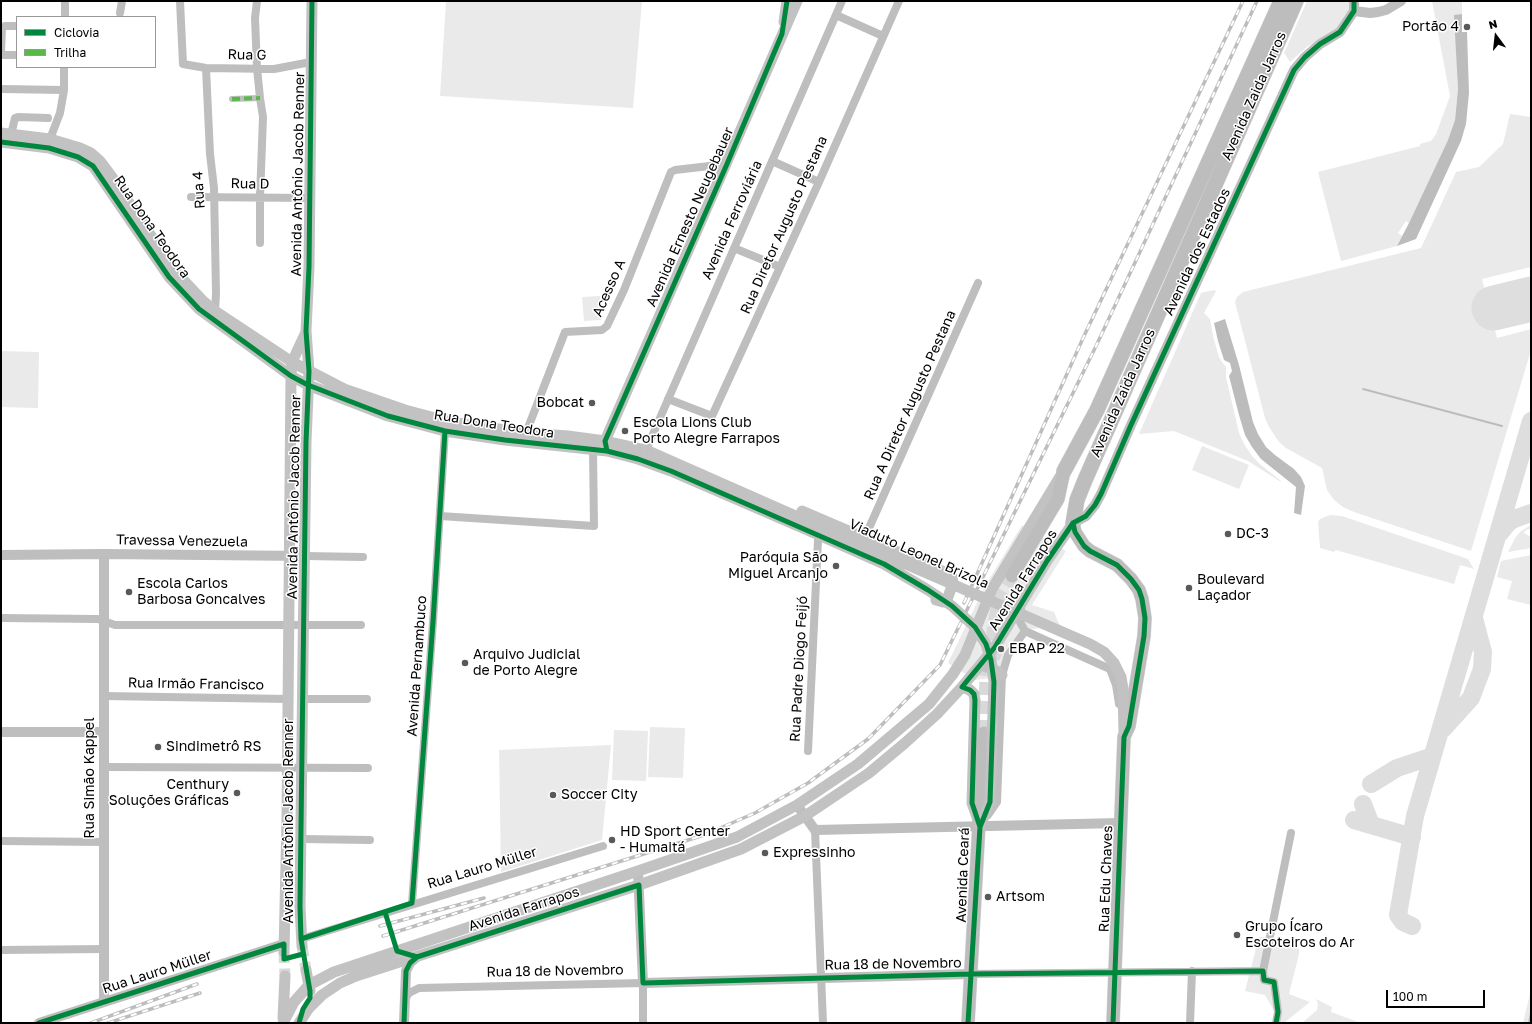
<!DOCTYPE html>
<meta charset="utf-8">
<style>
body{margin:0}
#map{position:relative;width:1532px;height:1024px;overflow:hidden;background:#fff;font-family:"Golos Text",sans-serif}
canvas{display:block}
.frame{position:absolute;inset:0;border:2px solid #000;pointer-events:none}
.legend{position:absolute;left:16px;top:16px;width:140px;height:52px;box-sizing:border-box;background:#fff;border:1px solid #999;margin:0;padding:5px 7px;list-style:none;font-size:12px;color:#000}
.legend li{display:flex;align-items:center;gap:8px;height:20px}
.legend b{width:20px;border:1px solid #999}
.north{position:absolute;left:1476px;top:16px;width:40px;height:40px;-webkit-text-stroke:3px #fff;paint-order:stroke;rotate:345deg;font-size:11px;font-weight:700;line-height:16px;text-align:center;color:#000}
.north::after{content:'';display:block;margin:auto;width:14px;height:18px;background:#000;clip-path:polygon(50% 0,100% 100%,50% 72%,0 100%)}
.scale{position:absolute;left:1386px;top:990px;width:99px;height:18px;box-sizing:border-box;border:2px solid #000;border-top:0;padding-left:5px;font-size:12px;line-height:14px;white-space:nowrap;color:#000;-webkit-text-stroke:3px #fff;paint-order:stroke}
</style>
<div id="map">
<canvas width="1532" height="1024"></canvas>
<div class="frame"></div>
<ul class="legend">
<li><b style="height:5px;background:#00873e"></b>Ciclovia</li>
<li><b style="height:5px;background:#58b947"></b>Trilha</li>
</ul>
<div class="north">N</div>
<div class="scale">100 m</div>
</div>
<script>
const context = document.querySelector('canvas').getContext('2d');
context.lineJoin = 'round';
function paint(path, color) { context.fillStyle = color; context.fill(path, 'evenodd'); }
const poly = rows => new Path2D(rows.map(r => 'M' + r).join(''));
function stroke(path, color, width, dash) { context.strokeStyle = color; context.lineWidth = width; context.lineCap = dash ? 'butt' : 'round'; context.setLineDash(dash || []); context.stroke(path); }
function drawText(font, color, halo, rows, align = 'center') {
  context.font = font + ' "Golos Text",sans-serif'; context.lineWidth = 3; context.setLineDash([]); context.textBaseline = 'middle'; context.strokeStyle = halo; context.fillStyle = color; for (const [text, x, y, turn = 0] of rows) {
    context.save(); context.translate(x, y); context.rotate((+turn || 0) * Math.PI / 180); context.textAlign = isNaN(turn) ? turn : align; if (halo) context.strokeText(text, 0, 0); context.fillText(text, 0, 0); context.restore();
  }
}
const green = poly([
 [446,1,642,1,633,108,440,96],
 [1307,1,1349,1,1350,14,1334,34,1308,46,1290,62,1284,53],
 [1432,1,1462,1,1462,14,1455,15,1458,89,1455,120,1448,140,1409,223,1406,221,1398,233,1402,236,1397,246,1341,261,1318,172,1420,146,1420,144,1431,141,1436,134,1450,96],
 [1510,114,1531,117,1531,267,1482,279,1497,338,1531,329,1531,350,1471,551,1354,512,1343,507,1334,500,1327,490,1322,468,1286,448,1279,442,1269,427,1265,418,1235,302,1237,297,1243,292,1421,248,1456,172,1479,167,1503,144],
 [1214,290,1216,291,1204,313,1210,319,1213,336,1219,357,1222,362,1226,367,1226,377,1239,433,1244,444,1252,456,1261,465,1281,481,1281,482,1248,461,1174,431,1139,434,1201,293],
 [600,296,601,320,584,321,582,297],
 [2,351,39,352,38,408,1,407],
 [1202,446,1249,465,1239,489,1192,470],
 [1330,515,1342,516,1468,559,1474,569,1460,565,1454,584,1336,550,1334,552,1320,548,1318,522,1320,519],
 [1022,525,1066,551,1032,605,1054,612,1060,626,1023,630,1009,645,1002,662,1000,677,975,680,948,663,984,588],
 [1531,525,1531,530,1528,529,1524,532,1524,533,1531,537,1531,548,1508,552,1515,538,1521,531],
 [1531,555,1531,605,1507,599,1512,581,1497,577,1501,561],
 [650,727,685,728,683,778,648,777],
 [614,730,648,731,646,781,612,780],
 [611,745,602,840,501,872,499,750],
 [1259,937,1271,937,1299,949,1299,954,1289,994,1310,1002,1284,1023,1281,1023,1265,995,1245,991],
 [1531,990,1531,1023,1523,1023],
 [1316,999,1332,1007,1331,1012,1361,1023,1302,1023,1317,1010,1318,1004]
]);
const water = poly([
 [1462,14,1462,32,1467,32,1469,93,1466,124,1461,141,1416,239,1397,246,1409,223,1448,140,1455,120,1458,89,1454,15],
 [1225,319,1239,365,1253,422,1258,434,1266,447,1275,455,1294,469,1301,477,1305,486,1301,515,1294,513,1296,487,1261,459,1252,447,1245,435,1239,415,1229,376,1232,371,1230,363,1224,360,1218,341,1214,323]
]);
const stream = poly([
 [1363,389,1502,426],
 [1529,1023,1531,1013]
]);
const taxiway = poly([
 [1499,534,1508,523,1514,519,1531,513],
 [1443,729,1471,698,1482,669,1483,652,1474,618],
 [1371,784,1397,768,1430,757,1434,752],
 [1363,804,1371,825],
 [1354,820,1412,837],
 [1412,926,1403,922,1398,915,1415,816,1531,421]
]);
const runway = poly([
 [1494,308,1531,299]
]);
const secondaryTunnel = poly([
 [302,946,306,970],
 [284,952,285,976]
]);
const primaryTunnel = poly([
 [984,733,986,676,996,651,993,632,996,613,999,597,1012,576]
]);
const pedestrian = poly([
 [232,99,260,98]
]);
const minor = poly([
 [180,1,183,64,206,68,274,69,311,62],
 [257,1,255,18,257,68,260,98,263,117,260,197,260,243],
 [120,13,122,1],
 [836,15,883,36],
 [65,17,65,1],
 [17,26,5,26,2,27,1,52,3,55,17,55],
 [206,68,210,154,214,188,216,293,215,311],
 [1,89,64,90],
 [11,135,15,118,18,117,48,118],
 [50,139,60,113,64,90,64,67],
 [772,161,819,182],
 [191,197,309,198],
 [734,248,780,267],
 [668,399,712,416,819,182,899,1],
 [526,433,565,332,602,330,607,326,624,290,671,172,675,170,727,164],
 [646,450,842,1],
 [440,516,594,526,593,450,591,446],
 [865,537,978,283],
 [305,556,363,557],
 [1021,610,1020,622,1025,631,1110,669,1116,685,1119,704],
 [1,618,98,619,115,625,361,625],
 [104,696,288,699],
 [302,699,367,699],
 [808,751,818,540],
 [104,767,368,768],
 [988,815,997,802,1002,675,1008,655,1025,631],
 [815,830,823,1023],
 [302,839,370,840],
 [1,841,104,842],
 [412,903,433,622,445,431,448,426],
 [301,939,603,846],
 [1,950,104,949],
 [970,974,1263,971],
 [405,999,409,993,419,988,643,983,643,1023],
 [1190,1023,1192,971],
 [1276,1023,1278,1012,1274,982,1264,980,1263,971,1291,833]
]);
const tertiary = poly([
 [1354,11,1370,13,1378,12,1386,10,1401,1],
 [1073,523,1086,516,1095,505,1101,494,1131,425,1294,70,1305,57,1320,44,1340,32,1354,11,1354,1],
 [104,554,104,1001],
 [1,555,104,554,305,556],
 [1,732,104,732],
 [797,805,815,830,1120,823],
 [638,871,643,983,970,974],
 [39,1023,284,944],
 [404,1023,406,971,410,963,417,957]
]);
const secondary = poly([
 [784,22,787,1],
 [1,133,50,139,80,148,91,153,100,161,112,177,173,269,203,301,215,311,292,362,344,389,405,410,450,422,526,433,568,436,605,441,646,450,816,525],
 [1,142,49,148,78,157,93,166,169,277,199,309,291,376,308,385,388,416,445,431,505,440,607,451,638,459,671,471,812,532],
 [606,447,605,441,797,1],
 [802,511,949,574,952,577,953,583,948,597,943,602,936,600],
 [986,667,992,668,1002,675],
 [962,687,970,690,974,694,975,700,972,803,978,820],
 [302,946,300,906,303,656,306,442,309,371,306,331,309,267,312,1],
 [284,952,287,820,291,376,292,362,306,332],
 [306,970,310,991],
 [283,1018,285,976],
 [283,1023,294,1002,309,985,334,972,638,871,737,837,797,805,858,764,929,704,953,674,965,655,992,589,1061,475],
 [299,1023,309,1008,322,995,340,983,356,976,639,885,741,849,805,816,869,773,905,743,937,714,962,687,995,647,1047,561,1073,523]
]);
const primary = poly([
 [1073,523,1075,532,1084,546,1090,551,1117,565,1131,579,1139,590,1142,599,1145,618,1144,636,1129,726,1124,737,1113,1023],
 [1012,576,1058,499,1064,471],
 [968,1023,984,733]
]);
const motorway = poly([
 [1064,471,1097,410,1281,1],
 [1073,523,1077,500,1085,480,1296,1]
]);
const rail = poly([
 [964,603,1084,336,1243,1],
 [380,926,484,898],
 [383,936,704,835,755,813,808,783,868,739,940,665,1097,344,1257,1],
 [91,1023,197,984],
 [108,1023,200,993]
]);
const secondaryBridge = poly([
 [816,525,1090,644,1104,652,1114,663,1121,677,1123,689,1124,732],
 [812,532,884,564,928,590,952,606,975,627,986,644,991,660,994,682,990,802,980,826]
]);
const quiet = poly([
 [232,99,260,98]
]);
const cycleway = poly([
 [1,142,49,148,78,157,93,166,169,277,199,309,291,376,308,385,388,416,445,431,505,440,607,451,638,459,671,471,884,564,928,590,952,606,975,627,986,644,991,660,994,682,990,802,980,827],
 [607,451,605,441,727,164,782,34,787,1],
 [1073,523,1086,516,1095,505,1101,494,1131,425,1294,70,1305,57,1320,44,1340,32,1354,11,1354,1],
 [1073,523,1075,532,1084,546,1090,551,1117,565,1131,579,1139,590,1142,599,1145,618,1144,636,1129,726,1124,737,1113,1023],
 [385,912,397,951,417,957],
 [301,939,412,903,433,622,445,431],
 [39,1023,284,944,284,959,303,954],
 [299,1023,303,1009,310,998,310,991,301,939,300,906,306,442,309,371,306,331,309,267,312,1],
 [404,1023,406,971,410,963,417,957,639,885,643,983,970,974,1263,971,1264,980,1274,982,1278,1012,1276,1023],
 [968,1023,980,827,972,803,975,700,974,694,970,690,962,687,995,647,1047,561,1073,523]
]);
const markers = [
 [1467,27,4,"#595959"],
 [592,403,4,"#595959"],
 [625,431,4,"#595959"],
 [1228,534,4,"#595959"],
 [836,566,4,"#595959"],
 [1189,588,4,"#595959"],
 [129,592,4,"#595959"],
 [1001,649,4,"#595959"],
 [465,663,4,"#595959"],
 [158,747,4,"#595959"],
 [237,793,4,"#595959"],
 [553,795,4,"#595959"],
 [612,840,4,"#595959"],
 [765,853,4,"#595959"],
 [988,897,4,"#595959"],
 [1237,935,4,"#595959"]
];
const poiNames = [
 ["Portão 4",1459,27,"right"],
 ["Bobcat",584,403,"right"],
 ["Escola Lions Club",633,423],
 ["Porto Alegre Farrapos",633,439],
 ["DC-3",1236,534],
 ["Paróquia São",828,558,"right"],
 ["Miguel Arcanjo",828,574,"right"],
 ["Boulevard",1197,580],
 ["Laçador",1197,596],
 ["Escola Carlos",137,584],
 ["Barbosa Goncalves",137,600],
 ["EBAP 22",1009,649],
 ["Arquivo Judicial",473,655],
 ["de Porto Alegre",473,671],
 ["Sindimetrô RS",166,747],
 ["Centhury",229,785,"right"],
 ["Soluções Gráficas",229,801,"right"],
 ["Soccer City",561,795],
 ["HD Sport Center",620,832],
 ["- Humaitá",620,848],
 ["Expressinho",773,853],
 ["Artsom",996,897],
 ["Grupo Ícaro",1245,927],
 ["Escoteiros do Ar",1245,943]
];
const streetNames = [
 ["Rua G",247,55,1],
 ["Avenida Zaida Jarros",1254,96,-66],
 ["Avenida Antônio Jacob Renner",298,174,-89],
 ["Rua D",250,184,1],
 ["Rua 4",199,190,-94],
 ["Avenida Ernesto Neugebauer",690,217,-66],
 ["Avenida Ferroviária",732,220,-66],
 ["Rua Diretor Augusto Pestana",784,225,-66],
 ["Rua Dona Teodora",152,227,55],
 ["Avenida dos Estados",1197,252,-65],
 ["Acesso A",609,288,-66],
 ["Avenida Zaida Jarros",1123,393,-66],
 ["Rua A Diretor Augusto Pestana",910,405,-66],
 ["Rua Dona Teodora",494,424,9],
 ["Avenida Antônio Jacob Renner",294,497,-89],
 ["Travessa Venezuela",182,541,1],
 ["Viaduto Leonel Brizola",919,554,24],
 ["Avenida Farrapos",1023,580,-58],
 ["Avenida Pernambuco",417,666,-86],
 ["Rua Padre Diogo Feijó",799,669,-87],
 ["Rua Irmão Francisco",196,684,1],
 ["Rua Simão Kappel",90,778,-90],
 ["Avenida Antônio Jacob Renner",289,821,-90],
 ["Rua Lauro Müller",482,868,-17],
 ["Avenida Ceará",963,875,-88],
 ["Rua Edu Chaves",1106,879,-88],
 ["Avenida Farrapos",524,909,-18],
 ["Rua 18 de Novembro",893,964,-1],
 ["Rua 18 de Novembro",555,971,-1],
 ["Rua Lauro Müller",157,972,-18]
];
paint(green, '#eaeaea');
paint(water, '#bcbcbc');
stroke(stream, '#bcbcbc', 2);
stroke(taxiway, '#dedede', 18);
stroke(runway, '#dedede', 45);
stroke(secondaryTunnel, '#d9d9d9', 11, [11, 5.5]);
stroke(primaryTunnel, '#d9d9d9', 13, [13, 6]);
stroke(primary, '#dbdbdb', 14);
stroke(motorway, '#dbdbdb', 16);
stroke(pedestrian, '#bebebe', 6);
stroke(minor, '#bebebe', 8);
stroke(tertiary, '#bebebe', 10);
stroke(secondary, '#c2c2c2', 11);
stroke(primary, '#bdbdbd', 13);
stroke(motorway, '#bdbdbd', 15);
stroke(rail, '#bdbdbd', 3.5);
stroke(rail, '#fff', 2, [6]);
stroke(secondaryBridge, '#c2c2c2', 11);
stroke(quiet, '#58b947', 4, [8, 4]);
stroke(cycleway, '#00873e', 5);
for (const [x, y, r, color] of markers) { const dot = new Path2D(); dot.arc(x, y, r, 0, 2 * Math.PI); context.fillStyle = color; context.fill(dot); stroke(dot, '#fff', 1.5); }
drawText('14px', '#000', '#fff', poiNames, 'left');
drawText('14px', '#000', '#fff', streetNames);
</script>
